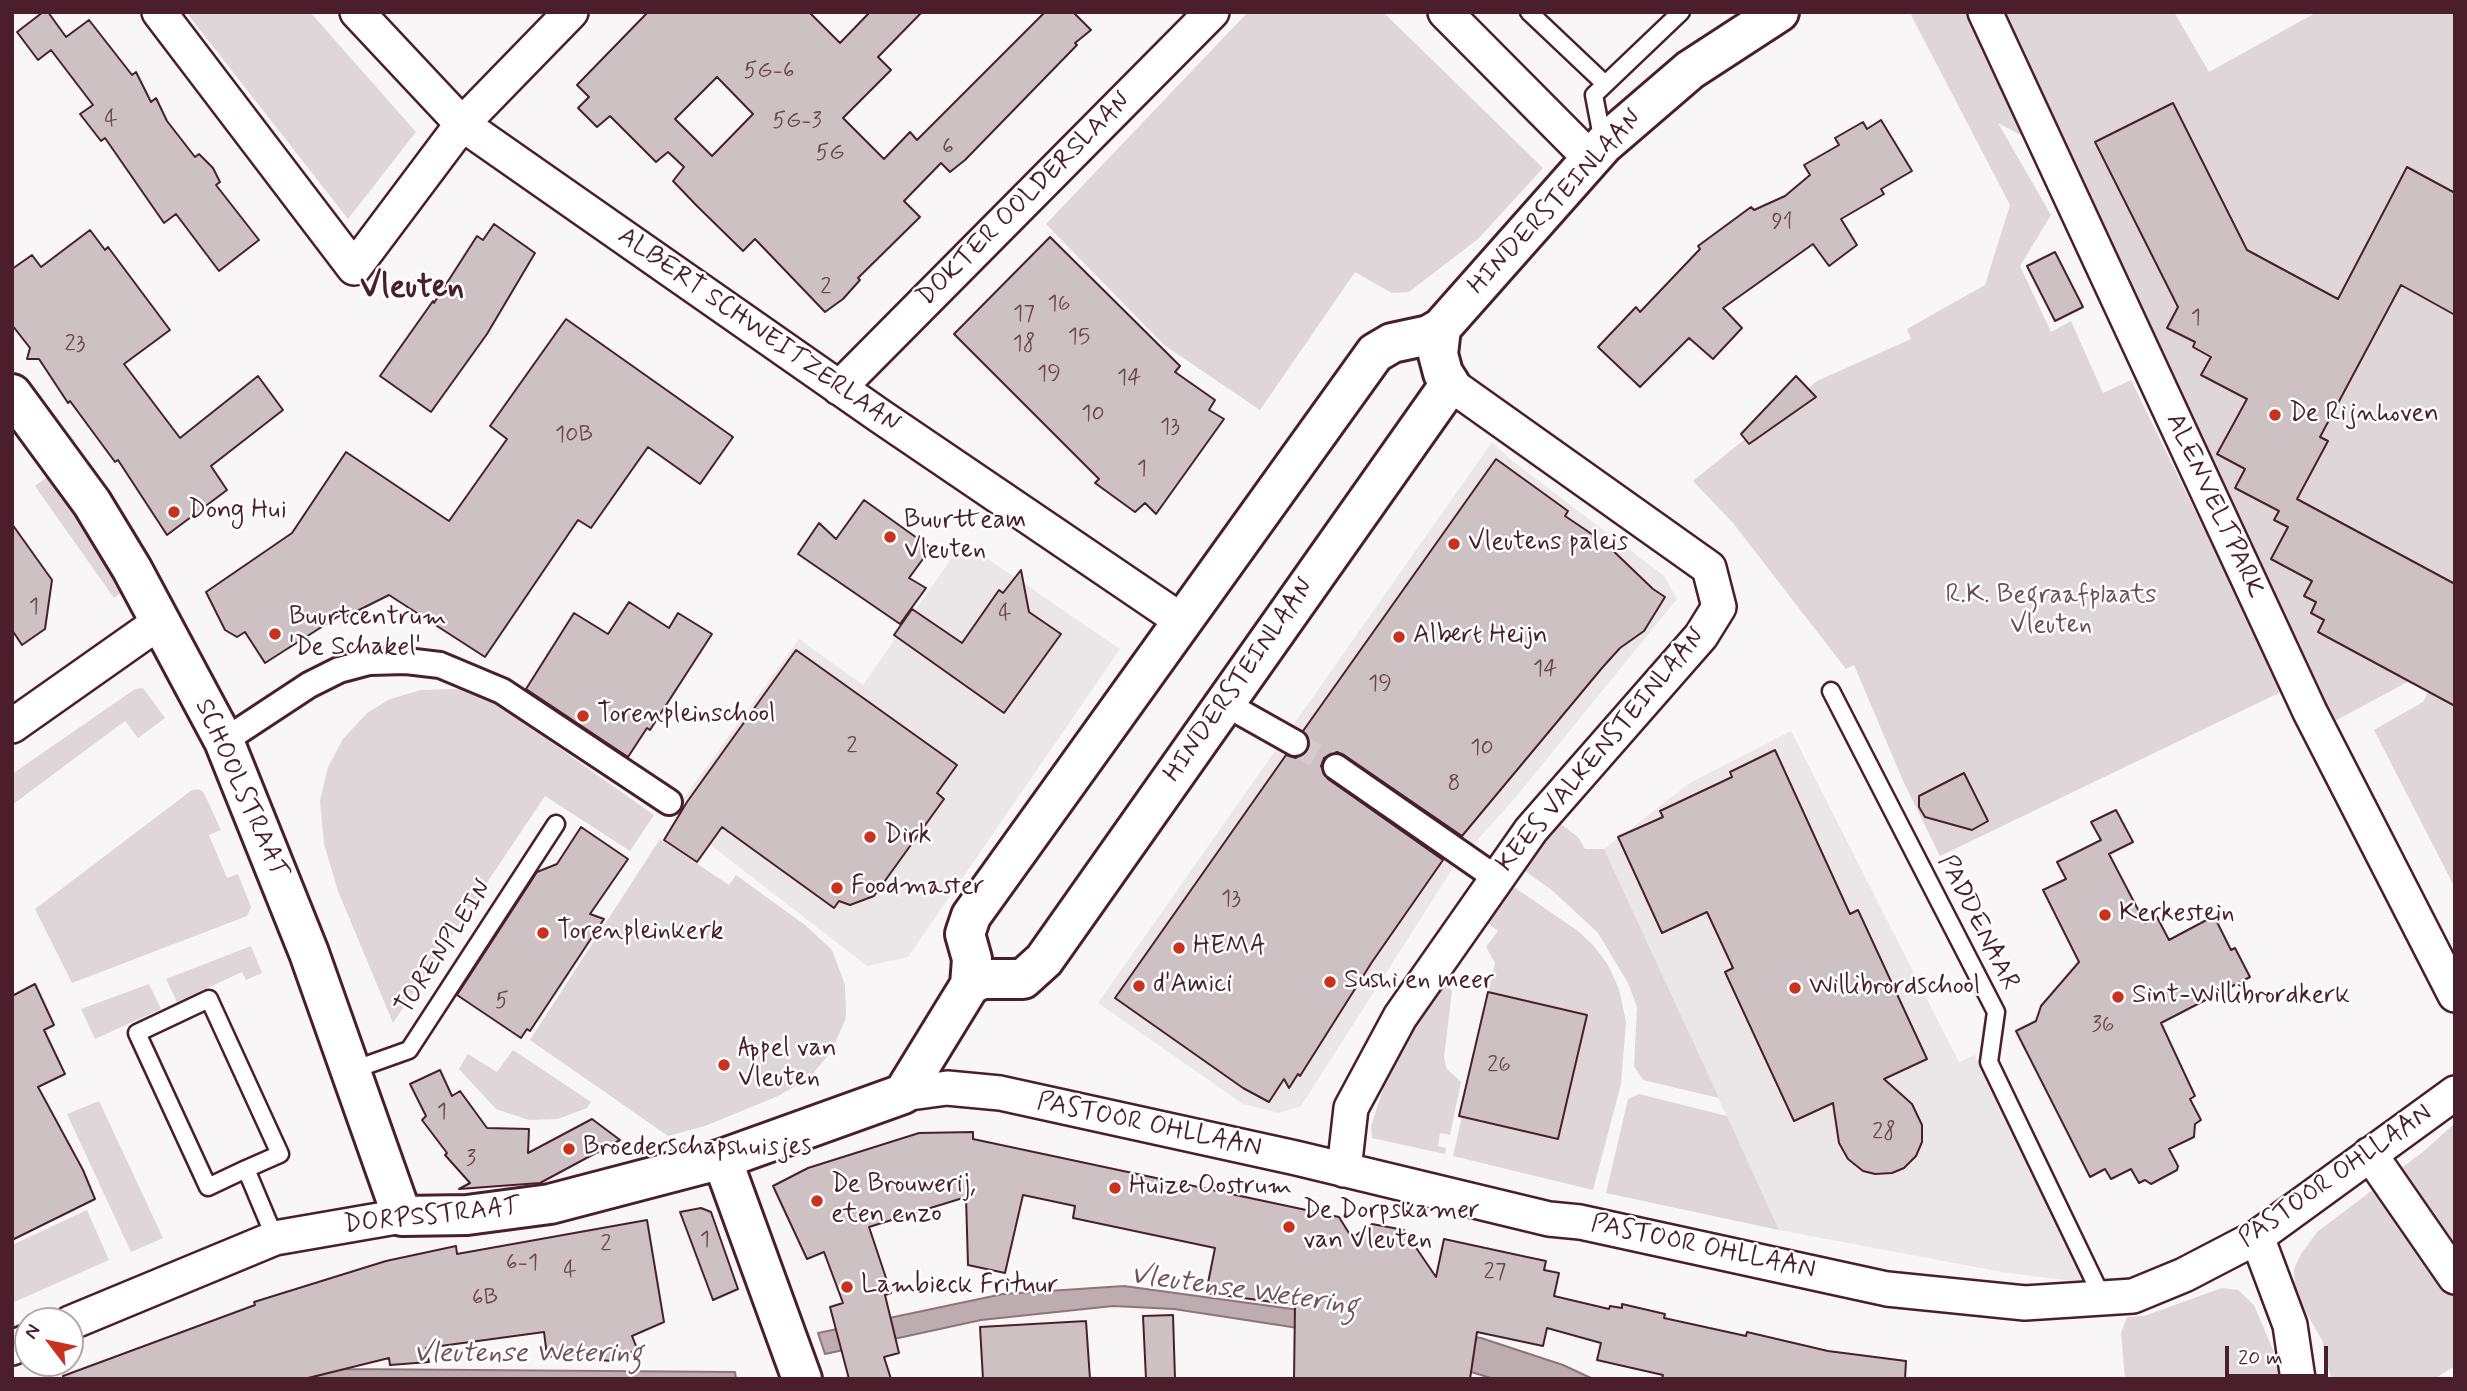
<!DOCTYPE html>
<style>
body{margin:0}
#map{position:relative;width:2467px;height:1391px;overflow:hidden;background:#f8f6f7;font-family:Mynerve,sans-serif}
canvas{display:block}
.frame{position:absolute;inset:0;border:14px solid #4a1f2b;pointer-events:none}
.north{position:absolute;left:14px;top:1307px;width:70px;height:70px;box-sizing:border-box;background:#fff;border:2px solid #b7a5aa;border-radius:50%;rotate:302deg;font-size:19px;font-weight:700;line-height:28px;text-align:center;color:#4a1f2b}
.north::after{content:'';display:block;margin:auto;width:24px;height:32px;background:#c8321e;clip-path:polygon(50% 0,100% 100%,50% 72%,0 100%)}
.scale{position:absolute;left:2225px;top:1346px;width:103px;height:32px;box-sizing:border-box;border:4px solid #4a1f2b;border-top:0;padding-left:9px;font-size:21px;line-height:24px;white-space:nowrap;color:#4a1f2b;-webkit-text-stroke:5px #fff;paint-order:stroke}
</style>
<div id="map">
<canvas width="2467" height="1391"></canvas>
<div class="frame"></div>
<div class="north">N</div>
<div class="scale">20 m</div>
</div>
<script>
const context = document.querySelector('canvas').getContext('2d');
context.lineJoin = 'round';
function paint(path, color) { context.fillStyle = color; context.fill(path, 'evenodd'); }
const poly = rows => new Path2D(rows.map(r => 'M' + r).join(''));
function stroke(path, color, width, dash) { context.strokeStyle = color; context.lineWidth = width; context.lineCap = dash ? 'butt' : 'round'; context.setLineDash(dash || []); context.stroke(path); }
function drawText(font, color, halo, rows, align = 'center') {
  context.font = font + ' Mynerve,sans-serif'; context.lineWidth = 5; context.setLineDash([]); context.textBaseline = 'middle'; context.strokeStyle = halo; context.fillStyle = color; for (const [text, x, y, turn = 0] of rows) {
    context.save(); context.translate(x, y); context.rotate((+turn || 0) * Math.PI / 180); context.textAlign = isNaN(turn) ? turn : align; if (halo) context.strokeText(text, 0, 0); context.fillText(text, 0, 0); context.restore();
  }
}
const built = poly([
 [1492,442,1511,460,1664,576,1677,599,1515,798,1455,865,1301,1106,1279,1113,1243,1104,1098,1003],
 [963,542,1120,649,908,957,867,966,672,815,799,639,863,685],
 [1791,731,1959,1062,1975,1055,2088,1283,2002,1272,1779,1230,1604,849,1690,783]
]);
const green = poly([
 [186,12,310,12,416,132,348,219],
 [1248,12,1383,12,1543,168,1478,239,1409,292,1392,293,1355,272,1260,410,1164,345,1046,224],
 [1917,12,1966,12,2034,142,1998,123,2051,215,2020,266,2051,332,2071,321,2103,393,2131,380,2283,691,1940,856,1904,783,1854,665,1846,669,1733,523,1693,481,1817,381,1911,339,1907,329,1985,285,2010,205,1911,15],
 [2005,12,2174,12,2209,72,2317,12,2455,12,2455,888,2374,730,2423,702,2429,690,2411,680,2335,721,2064,146],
 [51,474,126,589,114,598,35,486],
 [143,688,165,718,138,738,125,721,12,805,12,774,135,689],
 [458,689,487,697,654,815,630,851,545,796,393,1023,338,891,324,844,320,801,328,767,343,739,367,713,390,699,421,690],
 [199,789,204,793,221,830,209,835,227,878,238,874,251,907,247,916,72,983,35,909,192,790],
 [1557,821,1578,837,1585,849,1604,849,1719,1098,1643,1080,1634,1066,1637,1007,1628,983,1598,933,1553,891,1521,868],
 [660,839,729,885,736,875,805,925,832,950,845,985,846,1018,831,1052,809,1078,778,1096,705,1126,668,1136,530,1040],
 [1508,883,1578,931,1594,946,1608,965,1619,989,1626,1022,1621,1084,1593,1190,1453,1156,1462,1116,1558,1139,1587,1016,1488,992,1495,963,1486,947,1498,931,1482,919],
 [251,946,262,973,246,980,242,972,177,1002,166,979],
 [1441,979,1452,991,1444,1058,1447,1069,1461,1082,1450,1135,1440,1133,1438,1146,1446,1148,1445,1154,1372,1138,1371,1126,1384,1086],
 [149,984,161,1009,95,1039,81,1009],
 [513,1050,591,1102,587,1108,558,1119,529,1120,496,1109,459,1069,468,1054,497,1072],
 [1639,1094,1727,1116,1779,1230,1606,1193,1628,1099],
 [99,1101,163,1238,131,1252,67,1114],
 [2455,1123,2455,1366,2434,1379,2331,1379,2322,1340,2295,1293,2294,1269,2301,1254,2317,1232,2424,1151],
 [87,1210,109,1260,12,1303,12,1245],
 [2222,1288,2238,1290,2254,1305,2279,1364,2278,1379,2125,1379,2121,1333,2127,1317,2144,1316]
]);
const water = poly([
 [1124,1286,1358,1318,1481,1338,1563,1365,1593,1379,1494,1379,1357,1337,1174,1309,1113,1306,981,1320,825,1354,818,1333,1003,1294,1124,1286],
 [342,1369,735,1372,736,1379,306,1379,342,1369]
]);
const building = poly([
 [43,12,48,12,66,37,89,20,132,75,136,72,151,102,156,98,167,121,195,157,199,154,213,168,220,182,216,185,259,240,219,271,176,214,164,223,105,138,101,141,80,114,93,105,51,50,38,60,17,32,43,12],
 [648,12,809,12,840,43,870,12,922,12,878,57,891,70,843,118,884,159,910,132,917,140,1045,12,1073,12,1091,30,1075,43,1077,45,965,160,950,172,941,163,904,201,920,217,858,278,860,280,843,299,825,312,755,239,743,251,697,206,673,181,684,167,668,152,656,162,610,116,597,127,578,108,589,97,577,85,648,12],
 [717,77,753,114,712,156,675,119,717,77],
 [2173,103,2247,250,2338,299,2407,167,2455,193,2455,315,2401,285,2320,437,2328,441,2297,499,2455,584,2455,706,2318,632,2324,620,2311,613,2316,602,2304,596,2312,581,2271,559,2288,527,2274,520,2279,511,2235,488,2245,469,2217,454,2247,399,2201,375,2211,357,2193,347,2195,342,2167,328,2178,307,2095,142,2173,103],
 [1881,120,1912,171,1881,189,1884,194,1841,219,1857,245,1829,266,1813,244,1723,308,1742,328,1713,359,1689,338,1640,387,1598,347,1636,307,1640,312,1700,249,1698,246,1751,207,1754,210,1785,196,1810,175,1804,165,1839,145,1835,138,1863,122,1867,129,1881,120],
 [494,224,535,253,487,334,431,412,380,376,433,301,434,303,477,236,483,240,494,224],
 [90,230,105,250,108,247,170,330,124,364,180,438,258,376,283,410,211,466,227,490,167,535,118,460,115,462,70,401,68,403,39,359,27,359,30,348,12,325,12,269,32,255,41,267,90,230],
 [1050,237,1180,366,1175,372,1215,400,1209,410,1224,419,1156,514,1145,503,1135,512,1095,483,1099,479,954,334,1050,237],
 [2055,252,2083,307,2055,321,2027,266,2055,252],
 [566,319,733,437,700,484,648,447,591,528,578,520,485,657,389,595,345,617,342,614,265,663,245,632,237,637,225,630,206,592,292,533,346,452,449,521,507,439,490,426,566,319],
 [1796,376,1816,397,1749,444,1741,434,1796,376],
 [1496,459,1568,511,1565,516,1605,543,1653,589,1665,597,1644,631,1620,648,1602,668,1462,836,1344,755,1337,752,1324,758,1321,766,1328,779,1443,860,1372,962,1300,1076,1298,1074,1289,1088,1284,1079,1269,1102,1243,1088,1115,998,1286,755,1296,758,1308,751,1310,742,1303,731,1496,459],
 [864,500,931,548,909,578,926,588,900,624,798,554,819,523,836,539,864,500],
 [12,524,52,580,45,629,22,645,12,630,12,524],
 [1021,570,1029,612,1061,634,1004,713,894,635,912,609,962,643,999,590,1003,593,1021,570],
 [629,602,669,628,678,613,712,634,650,730,647,728,628,757,526,689,574,613,608,634,629,602],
 [796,650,957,765,937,793,944,799,874,896,850,905,839,901,834,908,722,827,697,862,664,840,687,802,796,650],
 [1775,750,1850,914,1858,910,1927,1059,1884,1079,1912,1104,1922,1125,1922,1142,1916,1156,1904,1168,1892,1173,1875,1174,1863,1171,1848,1159,1839,1143,1833,1103,1794,1121,1725,972,1733,968,1707,912,1662,933,1618,837,1663,817,1660,811,1732,777,1730,772,1775,750],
 [1964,773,1988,821,1972,830,1925,817,1919,807,1919,796,1964,773],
 [2116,810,2133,842,2109,854,2145,923,2157,917,2169,940,2214,916,2231,950,2235,948,2250,977,2161,1023,2195,1096,2190,1099,2201,1120,2195,1124,2194,1137,2169,1149,2178,1166,2177,1170,2151,1184,2145,1180,2139,1183,2131,1169,2111,1179,2105,1169,2090,1177,2016,1031,2036,1021,2041,1006,2079,962,2043,890,2066,879,2057,862,2101,840,2091,822,2116,810],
 [581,827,628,859,590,914,604,919,530,1031,527,1029,521,1038,457,995,537,872,557,864,581,827],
 [35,984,54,1025,44,1030,65,1074,38,1087,83,1170,95,1199,12,1240,12,996,35,984],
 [1488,992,1587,1015,1558,1139,1459,1116,1488,992],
 [440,1070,452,1096,460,1091,487,1128,529,1129,528,1153,592,1119,620,1140,540,1183,459,1189,470,1183,445,1155,447,1153,422,1120,426,1116,410,1084,440,1070],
 [973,1132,973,1139,1339,1217,1352,1238,1372,1224,1404,1230,1436,1277,1444,1239,1527,1257,1546,1261,1544,1270,1559,1273,1554,1296,1609,1309,1610,1306,1622,1308,1622,1304,1665,1314,1664,1318,1746,1336,1747,1332,1828,1351,1906,1361,1905,1379,1662,1379,1663,1375,1597,1360,1601,1343,1547,1328,1543,1346,1477,1332,1470,1379,1294,1379,1295,1305,1206,1293,1215,1248,1073,1218,1075,1206,1023,1195,1005,1273,968,1265,966,1197,869,1227,891,1293,885,1295,899,1353,884,1357,891,1379,849,1379,830,1307,843,1303,824,1252,807,1259,773,1186,808,1168,919,1133,973,1132],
 [701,1208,711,1212,738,1289,713,1300,680,1212,701,1208],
 [647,1220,664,1322,632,1336,638,1351,611,1356,612,1361,547,1356,544,1332,426,1348,429,1362,390,1365,389,1358,304,1379,64,1379,63,1376,255,1305,254,1302,386,1261,456,1246,457,1254,647,1220],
 [1173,1315,1175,1379,1146,1379,1143,1316,1173,1315],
 [1086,1321,1090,1379,983,1379,980,1327,1086,1321]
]);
const pedestrianTunnel = poly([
 [1295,743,1336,767]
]);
const service = poly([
 [1529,12,1605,84],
 [1603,142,1594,95,1681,12],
 [1831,691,1996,1012,1989,1062,2102,1297],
 [353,1070,409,1050,556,824],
 [246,1169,208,1187,137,1033,209,999,280,1154,246,1169,275,1238]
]);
const pedestrian = poly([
 [1224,703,1295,743],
 [224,741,309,685,339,670,369,662,406,661,440,665,502,691,669,802],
 [1336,767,1496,878]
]);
const minor = poly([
 [159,12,354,268,462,124,571,12],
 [357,12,462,124,880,416,1182,621],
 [1445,12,1590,158],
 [1985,12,2310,712,2455,995],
 [839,388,1212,12],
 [12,726,161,621],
 [903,1094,947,1088,1000,1093,1296,1158,1549,1219,1580,1222,1887,1289,2025,1303,2133,1296,2184,1275,2257,1237,2455,1093],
 [2370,1154,2455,1277],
 [1344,1170,1351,1108,1400,1017,1531,830,1701,636,1719,607,1709,568,1450,384],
 [2257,1237,2290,1325,2298,1379],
 [70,1323,275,1238,402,1216],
 [12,1348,28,1341]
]);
const tertiary = poly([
 [12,394,92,503,132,569,224,741,309,953,402,1216,467,1215,550,1204,722,1159,903,1094,970,985,972,959,965,934,971,916,1375,353,1392,343,1429,335,1441,328,1604,144,1690,70,1779,12],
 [970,985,982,979,1023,979,1044,960,1450,384,1443,373,1438,354,1441,328],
 [722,1159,802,1379]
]);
const markers = [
 [2275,415,7,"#c8321e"],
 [174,512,7,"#c8321e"],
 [890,537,7,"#c8321e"],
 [1454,544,7,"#c8321e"],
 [275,634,7,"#c8321e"],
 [1399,637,7,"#c8321e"],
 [583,716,7,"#c8321e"],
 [870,837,7,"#c8321e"],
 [837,888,7,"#c8321e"],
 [2105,915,7,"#c8321e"],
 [543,933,7,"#c8321e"],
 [1179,948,7,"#c8321e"],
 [1330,982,7,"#c8321e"],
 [1139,986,7,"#c8321e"],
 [1795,988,7,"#c8321e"],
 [2118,997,7,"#c8321e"],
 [724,1065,7,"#c8321e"],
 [569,1149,7,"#c8321e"],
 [1115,1188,7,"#c8321e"],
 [817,1201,7,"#c8321e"],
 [1289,1227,7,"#c8321e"],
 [847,1287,7,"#c8321e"]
];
const numberNames = [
 ["5G-6",769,72],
 ["4",111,120],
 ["5G-3",797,122],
 ["6",948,148],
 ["5G",830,154],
 ["91",1782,223],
 ["2",826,288],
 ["16",1059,305],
 ["17",1024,315],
 ["1",2196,319],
 ["15",1079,338],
 ["23",75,345],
 ["18",1024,345],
 ["19",1049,375],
 ["14",1129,379],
 ["10",1093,415],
 ["13",1170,428],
 ["10B",574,436],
 ["1",1142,470],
 ["1",34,608],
 ["4",1005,614],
 ["14",1545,670],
 ["19",1380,685],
 ["2",852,747],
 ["10",1482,749],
 ["8",1454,785],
 ["13",1231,900],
 ["5",502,1002],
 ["36",2103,1026],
 ["26",1499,1066],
 ["1",442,1113],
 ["28",1884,1133],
 ["3",471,1160],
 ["1",705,1241],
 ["2",606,1245],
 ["6-1",522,1264],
 ["4",570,1271],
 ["27",1495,1273],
 ["6B",485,1299]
];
const streetNames = [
 ["DOKTER OOLDERSLAAN",1025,200,-45],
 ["HINDERSTEINLAAN",1556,203,-47],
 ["ALBERT SCHWEITZERLAAN",758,331,35],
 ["ALENVELTPARK",2214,506,65],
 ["HINDERSTEINLAAN",1240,681,-55],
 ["KEES VALKENSTEINLAAN",1602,751,-50],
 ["SCHOOLSTRAAT",240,789,66],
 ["PADDENAAR",1977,923,63],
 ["TORENPLEIN",445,948,-57],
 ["PASTOOR OHLLAAN",1149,1126,12],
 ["PASTOOR OHLLAAN",2336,1177,-35],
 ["DORPSSTRAAT",432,1217,-6],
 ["PASTOOR OHLLAAN",1703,1248,12]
];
const poiNames = [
 ["De Rijnhoven",2289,415],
 ["Dong Hui",188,512],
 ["Buurtteam",904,522],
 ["Vleuten",904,552],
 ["Vleutens paleis",1468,544],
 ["Buurtcentrum",289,619],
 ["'De Schakel'",289,649],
 ["Albert Heijn",1413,637],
 ["Torenpleinschool",597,716],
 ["Dirk",884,837],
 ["Foodmaster",851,888],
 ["Kerkestein",2119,915],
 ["Torenpleinkerk",557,933],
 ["HEMA",1193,948],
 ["Sushi en meer",1344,982],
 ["d'Amici",1153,986],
 ["Willibrordschool",1809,988],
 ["Sint-Willibrordkerk",2132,997],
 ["Appel van",738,1050],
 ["Vleuten",738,1080],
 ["Broederschapshuisjes",583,1149],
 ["De Brouwerij,",831,1186],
 ["eten enzo",831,1216],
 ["Huize Oostrum",1129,1188],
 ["De Dorpskamer",1303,1212],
 ["van Vleuten",1303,1242],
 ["Lambieck Frituur",861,1287]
];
const parkNames = [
 ["R.K. Begraafplaats",2051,597],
 ["Vleuten",2051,627]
];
const waterNames = [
 ["Vleutense Wetering",1244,1292,8],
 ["Vleutense Wetering",528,1355]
];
const districtNames = [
 ["Vleuten",412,289]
];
paint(built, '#ebe6e8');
paint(green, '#ded6d9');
paint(water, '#bdadb0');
stroke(water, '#8f747b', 2);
paint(building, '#cdc1c4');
stroke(building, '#4a1f2b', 2);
stroke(pedestrianTunnel, '#d5cbce', 24, [24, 12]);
stroke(service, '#4a1f2b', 21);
stroke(pedestrian, '#4a1f2b', 30);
stroke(minor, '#4a1f2b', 38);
stroke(tertiary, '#4a1f2b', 44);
stroke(service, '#fff', 16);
stroke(pedestrian, '#fff', 24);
stroke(minor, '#fff', 33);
stroke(tertiary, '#fff', 38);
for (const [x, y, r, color] of markers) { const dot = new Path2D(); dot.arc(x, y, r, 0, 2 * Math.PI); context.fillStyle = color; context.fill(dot); stroke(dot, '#fff', 2.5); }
drawText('23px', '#6b4851', null, numberNames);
drawText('26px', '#4a1f2b', '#fff', streetNames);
drawText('26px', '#4a1f2b', '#fff', poiNames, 'left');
drawText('26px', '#6f4d56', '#fff', parkNames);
drawText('italic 28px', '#72515a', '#fff', waterNames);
drawText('bold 33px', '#4a1f2b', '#fff', districtNames);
</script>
